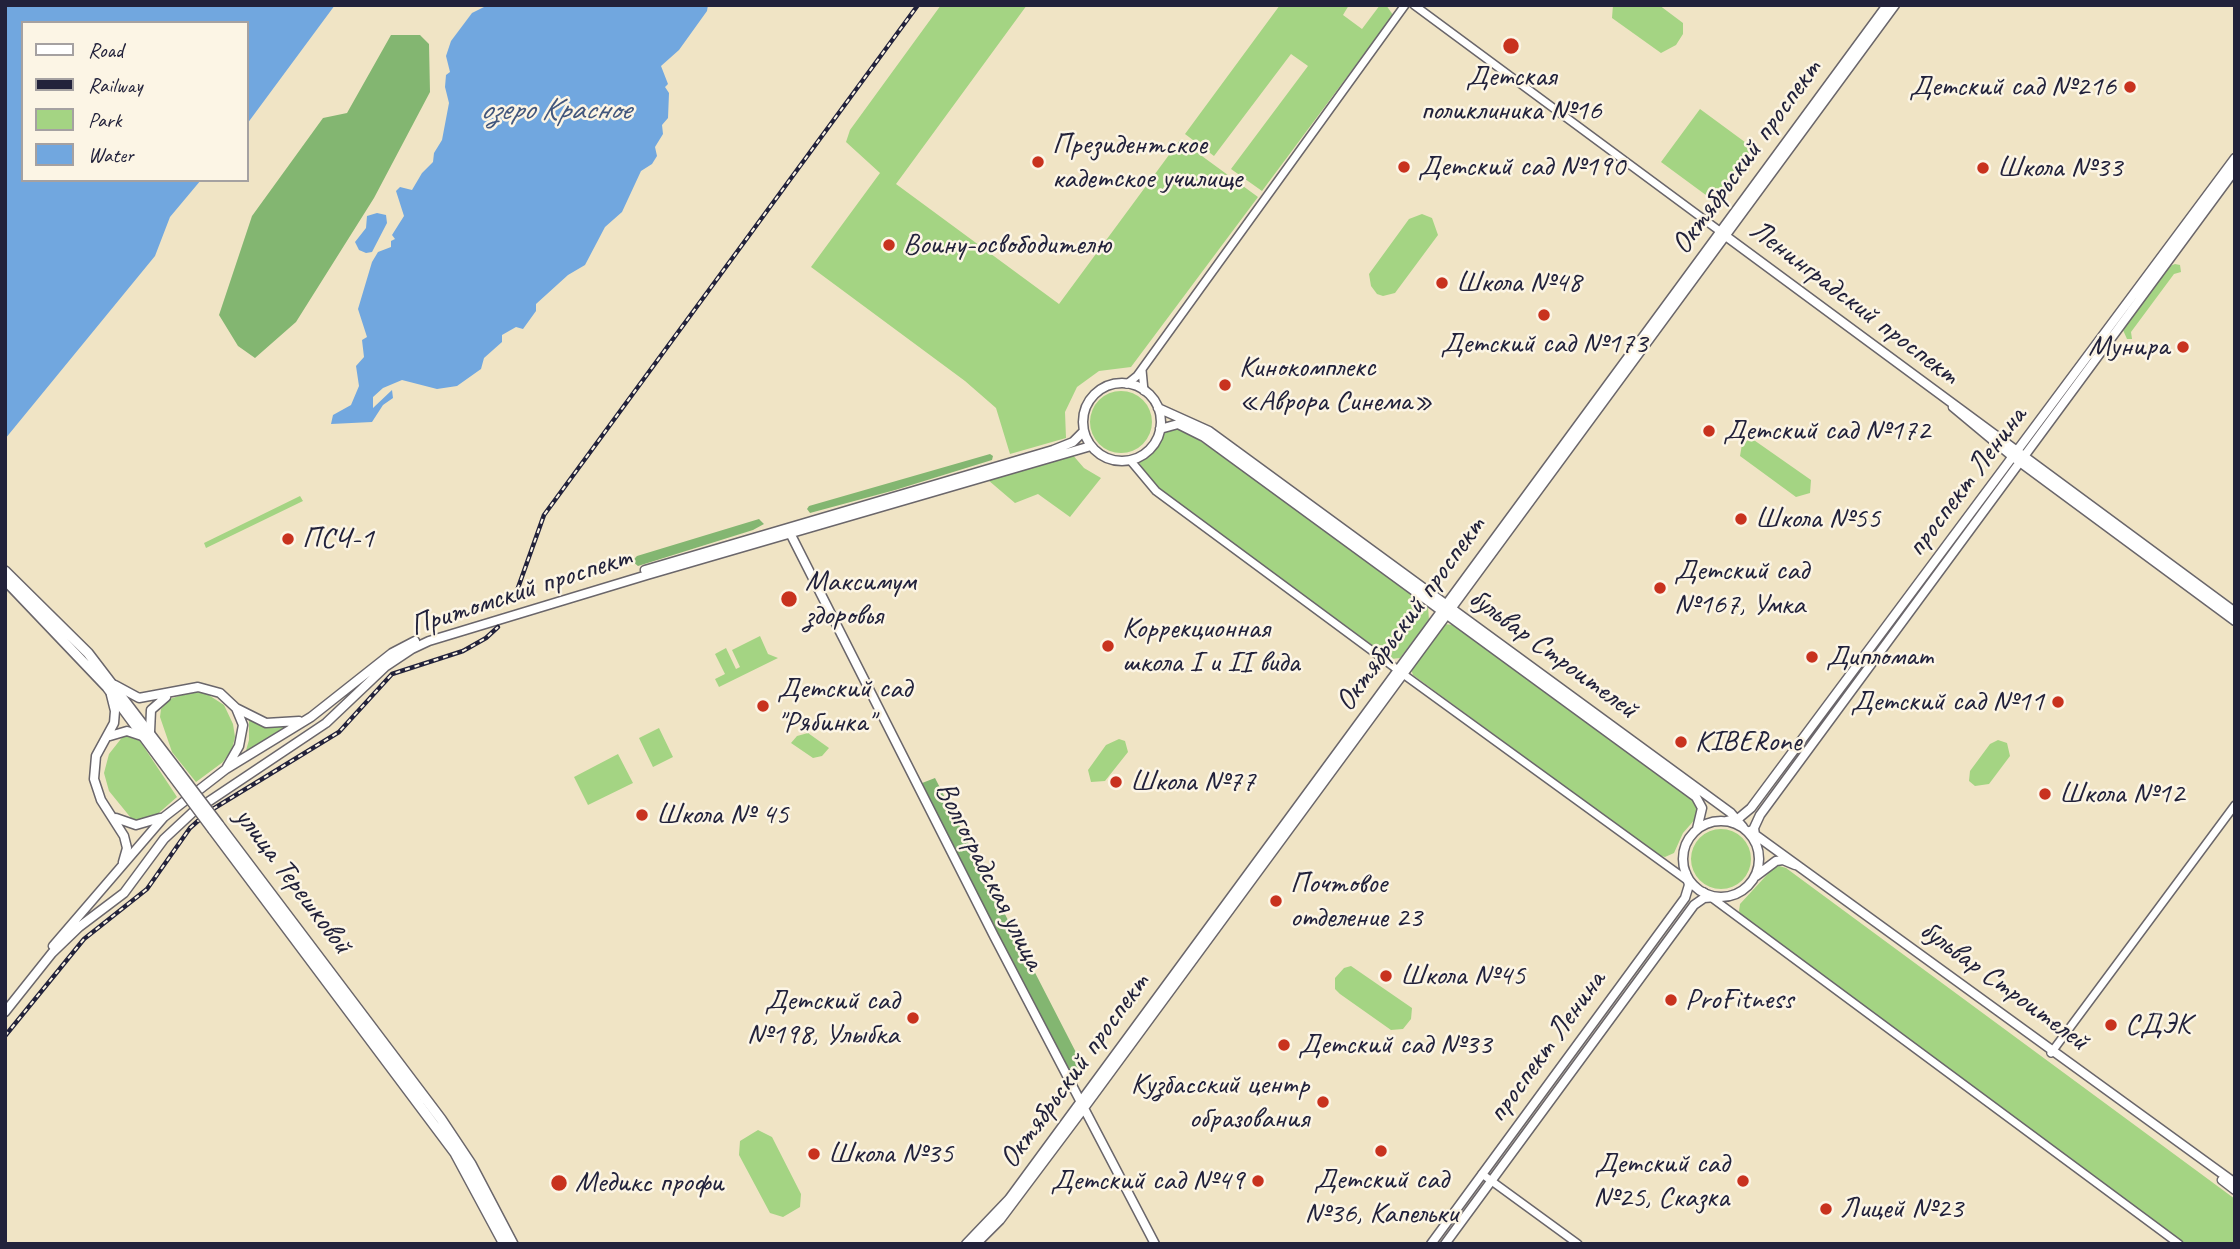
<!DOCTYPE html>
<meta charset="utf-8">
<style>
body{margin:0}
#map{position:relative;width:2240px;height:1249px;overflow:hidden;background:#f0e4c5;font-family:Caveat,sans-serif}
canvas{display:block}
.frame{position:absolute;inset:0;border:7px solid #22223b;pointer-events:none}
.legend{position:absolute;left:21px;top:21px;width:228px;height:161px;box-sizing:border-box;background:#fcf5e5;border:2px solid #a5a1a1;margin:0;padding:9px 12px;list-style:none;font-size:21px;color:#22223b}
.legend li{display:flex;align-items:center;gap:14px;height:35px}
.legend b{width:35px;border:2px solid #a5a1a1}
</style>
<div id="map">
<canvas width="2240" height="1249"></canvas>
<div class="frame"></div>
<ul class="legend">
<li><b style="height:9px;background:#fff"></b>Road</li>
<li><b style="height:9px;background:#22223b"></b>Railway</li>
<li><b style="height:19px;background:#a4d483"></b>Park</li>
<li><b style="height:19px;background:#71a7df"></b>Water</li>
</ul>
</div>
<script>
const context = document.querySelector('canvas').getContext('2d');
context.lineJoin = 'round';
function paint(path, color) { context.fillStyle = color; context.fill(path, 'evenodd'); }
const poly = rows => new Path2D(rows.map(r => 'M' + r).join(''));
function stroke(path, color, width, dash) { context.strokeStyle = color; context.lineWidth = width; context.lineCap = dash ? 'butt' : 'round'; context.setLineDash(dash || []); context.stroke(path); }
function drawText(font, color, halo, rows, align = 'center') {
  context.font = font + ' Caveat,sans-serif'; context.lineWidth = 5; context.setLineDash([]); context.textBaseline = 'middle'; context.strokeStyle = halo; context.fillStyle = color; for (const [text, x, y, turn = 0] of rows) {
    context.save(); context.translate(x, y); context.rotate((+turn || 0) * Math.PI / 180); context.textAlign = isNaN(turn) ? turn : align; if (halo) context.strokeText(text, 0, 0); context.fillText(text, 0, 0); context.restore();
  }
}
const green = poly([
 [941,5,1027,5,896,184,1059,304,1180,140,1258,197,1131,367,1099,371,1077,387,1065,412,1066,438,1010,454,996,408,965,381,811,267,880,173,846,142,850,130],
 [1280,5,1349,5,1343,15,1362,29,1380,5,1386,5,1393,15,1262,191,1231,169,1308,66,1291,54,1214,156,1185,134],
 [1613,5,1659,5,1683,23,1683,34,1676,45,1661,53,1612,18],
 [1700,109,1753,148,1714,201,1661,162],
 [1422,214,1432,218,1438,235,1395,293,1383,296,1377,294,1371,286,1369,274,1409,219],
 [2175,264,2180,265,2181,272,2174,274,2131,332,2132,339,2127,339,2123,330,2170,266],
 '1090 422a31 31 0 1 1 62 0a31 31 0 1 1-62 0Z',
 [1177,427,1210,447,1428,607,1429,620,1400,658,1391,659,1157,487,1139,463,1153,452,1165,431],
 [1751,438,1811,480,1810,493,1796,497,1740,456,1742,444],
 [1071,453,1084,468,1101,478,1070,517,1038,494,1015,503,988,480],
 [300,496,303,501,206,548,204,543],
 [1444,624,1454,625,1694,800,1698,809,1697,817,1683,833,1674,853,1665,857,1658,855,1413,675,1411,669],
 [760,636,768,654,778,658,719,687,715,679,725,674,715,654,726,648,736,669,740,667,732,650],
 [193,691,207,694,224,705,233,724,235,737,232,749,223,762,196,782,172,752,160,717,161,709,170,699],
 [249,719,271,726,292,725,245,754,249,740],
 [659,728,673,757,653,767,639,738],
 [808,733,829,748,822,756,813,758,791,743,797,736],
 [124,735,140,741,177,797,153,818,140,821,131,818,109,791,104,773,109,754],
 [1119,739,1125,741,1128,752,1105,781,1091,782,1088,770,1106,745],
 [1998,740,2007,743,2010,756,1989,784,1975,786,1969,781,1970,771,1990,744],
 [618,754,633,783,588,805,574,777],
 '1691 859a30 30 0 1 1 60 0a30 30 0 1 1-60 0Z',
 [1776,865,1786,868,2235,1199,2235,1244,2184,1244,1742,918,1739,911,1740,904],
 [1351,966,1412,1008,1411,1019,1403,1029,1391,1030,1340,994,1335,989,1335,978,1344,968],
 [758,1130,772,1137,801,1194,800,1207,783,1217,770,1213,739,1155,740,1141]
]);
const forest = poly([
 [391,35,420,35,429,44,430,92,374,198,296,322,255,358,238,346,219,315,252,216,323,118,347,113],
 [990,454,993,456,992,460,895,490,810,513,807,509,809,506],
 [759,519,764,524,753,530,638,566,632,561,637,556],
 [935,778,1084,1068,1071,1077,917,785]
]);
const water = poly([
 [5,5,335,5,247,124,247,23,23,23,23,180,201,180,170,217,155,256,5,439],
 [488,5,708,5,707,11,679,50,661,66,668,84,665,87,669,93,668,118,662,125,663,134,655,147,657,156,652,164,641,171,622,212,605,227,585,265,568,275,536,304,536,311,523,329,516,327,502,335,502,342,484,358,481,369,457,386,437,389,402,380,383,388,373,397,373,408,392,390,393,398,383,405,372,422,331,424,333,415,351,405,359,386,356,366,364,357,362,340,367,337,358,309,372,262,378,252,391,247,391,241,395,239,392,235,404,216,396,191,400,187,412,190,422,173,433,162,434,153,442,140,449,103,445,87,446,75,450,72,446,56,451,41,472,13],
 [377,213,386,215,387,223,372,252,366,253,359,250,355,242,366,228,367,216]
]);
const tertiary = poly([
 [1414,5,1721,232],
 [1142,370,1144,391],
 [1127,384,1137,376,1405,5],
 [1130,460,1156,491,1398,670],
 [1403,674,1695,886],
 [1704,892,2179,1244],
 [2051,1053,2235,805],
 [1482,1174,1578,1244]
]);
const secondary = poly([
 [1723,234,2235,612],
 '1083 422a39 39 0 1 1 78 0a39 39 0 1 1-78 0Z',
 [1953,407,2013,457,2235,621],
 [1158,408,1209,431,1731,813,1743,827],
 [1160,429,1178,424,1204,437,1696,797,1702,808,1697,829],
 [790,533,994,936,1155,1244],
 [645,570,1053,450,1073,442,1084,431],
 [115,685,139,698,198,687,220,693,236,708,243,725,239,746,227,767],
 [111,695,115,711,114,723,96,756,94,779,101,800,124,836,127,848,123,862],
 [236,708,266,723,299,721],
 [150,732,151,710,166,697],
 [110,736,127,731,142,736],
 [116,818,136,825,160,818],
 '1683 859a38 38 0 1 1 76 0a38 38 0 1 1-76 0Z',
 [1727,821,1739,818,1751,808,2235,158],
 [1750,831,2235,1183],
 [1756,842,1754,828,1760,815,2235,170],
 [1756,876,1776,861,1783,860,1795,865],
 [53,946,164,817,226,769,311,717,392,653,415,641],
 [5,1012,52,953,79,927,124,893,164,839,193,812,326,723,385,667,412,649,429,641,647,575,1091,446],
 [2222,1180,2235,1190],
 [966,1244,1009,1199,1887,5],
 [976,1244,1000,1220,1084,1108,1895,5],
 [1431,1244,1685,898,1689,885,1686,873],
 [1445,1244,1694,905,1704,898,1716,897]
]);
const primary = poly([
 [5,571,88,653,178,771],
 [5,580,107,687,172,775],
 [219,825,441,1119,471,1164,513,1244],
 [213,830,455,1153,504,1244]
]);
const rail = poly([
 [514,599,544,515,918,5],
 [5,1036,84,939,147,889,190,828,208,812,339,732,392,674,463,651,486,638,498,627]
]);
const primaryBridge = poly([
 [178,771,219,825],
 [172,775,213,830]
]);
const markers = [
 [1511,46,9,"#c8321e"],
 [2130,87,7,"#c8321e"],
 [1038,162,7,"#c8321e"],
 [1404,167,7,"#c8321e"],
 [1983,168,7,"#c8321e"],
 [889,245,7,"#c8321e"],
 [1442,283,7,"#c8321e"],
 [1544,315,7,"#c8321e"],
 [2183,347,7,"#c8321e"],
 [1225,385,7,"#c8321e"],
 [1709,431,7,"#c8321e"],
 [1741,519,7,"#c8321e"],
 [288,539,7,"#c8321e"],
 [1660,588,7,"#c8321e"],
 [789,599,9,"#c8321e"],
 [1108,646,7,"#c8321e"],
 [1812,657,7,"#c8321e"],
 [2058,702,7,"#c8321e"],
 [763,706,7,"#c8321e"],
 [1681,742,7,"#c8321e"],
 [1116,782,7,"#c8321e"],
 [2045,794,7,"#c8321e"],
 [642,815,7,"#c8321e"],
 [1276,901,7,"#c8321e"],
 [1386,976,7,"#c8321e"],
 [1671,1000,7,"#c8321e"],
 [913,1018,7,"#c8321e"],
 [2111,1025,7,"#c8321e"],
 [1284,1045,7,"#c8321e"],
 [1323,1102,7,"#c8321e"],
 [1381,1151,7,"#c8321e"],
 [814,1154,7,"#c8321e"],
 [1258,1181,7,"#c8321e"],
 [1743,1181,7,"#c8321e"],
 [559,1183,9,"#c8321e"],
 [1826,1209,7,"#c8321e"]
];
const poiNames = [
 ["Детская",1511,77,"center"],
 ["поликлиника №16",1511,111,"center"],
 ["Детский сад №216",2116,87,"right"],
 ["Президентское",1052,145],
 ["кадетское училище",1052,179],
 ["Детский сад №190",1418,167],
 ["Школа №33",1997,168],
 ["Воину-освободителю",903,245],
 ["Школа №48",1456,283],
 ["Детский сад №173",1544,344,"center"],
 ["Мунира",2169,347,"right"],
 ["Кинокомплекс",1239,368],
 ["«Аврора Синема»",1239,402],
 ["Детский сад №172",1723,431],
 ["Школа №55",1755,519],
 ["ПСЧ-1",302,539],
 ["Детский сад",1674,571],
 ["№167, Умка",1674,605],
 ["Максимум",805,582],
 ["здоровья",805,616],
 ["Коррекционная",1122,629],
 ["школа I и II вида",1122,663],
 ["Дипломат",1826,657],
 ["Детский сад",777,689],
 ["\"Рябинка\"",777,723],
 ["Детский сад №11",2044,702,"right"],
 ["KIBERone",1695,742],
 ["Школа №77",1130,782],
 ["Школа №12",2059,794],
 ["Школа № 45",656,815],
 ["Почтовое",1290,884],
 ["отделение 23",1290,918],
 ["Школа №45",1400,976],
 ["ProFitness",1685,1000],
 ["Детский сад",899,1001,"right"],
 ["№198, Улыбка",899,1035,"right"],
 ["СДЭК",2125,1025],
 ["Детский сад №33",1298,1045],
 ["Кузбасский центр",1309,1085,"right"],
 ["образования",1309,1119,"right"],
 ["Школа №35",828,1154],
 ["Детский сад",1729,1164,"right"],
 ["№25, Сказка",1729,1198,"right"],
 ["Детский сад",1381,1180,"center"],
 ["№36, Капельки",1381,1214,"center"],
 ["Детский сад №49",1244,1181,"right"],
 ["Медикс профи",575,1183],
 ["Лицей №23",1840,1209]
];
const streetNames = [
 ["Октябрьский проспект",1747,157,-54],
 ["Ленинградский проспект",1854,303,37],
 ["проспект Ленина",1967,482,-53],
 ["Притомский проспект",521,592,-18],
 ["Октябрьский проспект",1411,614,-54],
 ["бульвар Строителей",1553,654,36],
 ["Волгоградская улица",989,876,63],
 ["улица Терешковой",293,881,53],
 ["бульвар Строителей",2004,986,36],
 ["проспект Ленина",1547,1047,-54],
 ["Октябрьский проспект",1075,1071,-54]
];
const waterNames = [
 ["озеро Красное",555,111]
];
paint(green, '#a4d483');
paint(forest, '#83b671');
paint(water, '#71a7df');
stroke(tertiary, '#6a666b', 10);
stroke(secondary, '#6a666b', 11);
stroke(primary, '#6a666b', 12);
stroke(tertiary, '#fff', 7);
stroke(secondary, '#fff', 8);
stroke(primary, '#fff', 9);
stroke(rail, '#22223b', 4.5);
stroke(rail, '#fcf5e5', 2, [5]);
stroke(primaryBridge, '#6a666b', 12, []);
stroke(primaryBridge, '#fff', 9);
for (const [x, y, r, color] of markers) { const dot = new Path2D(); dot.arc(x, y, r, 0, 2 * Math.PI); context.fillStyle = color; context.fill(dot); stroke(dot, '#fcf5e5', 2.5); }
drawText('30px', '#22223b', '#fcf5e5', poiNames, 'left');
drawText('30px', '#22223b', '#fcf5e5', streetNames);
drawText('italic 32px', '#42577d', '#fcf5e5', waterNames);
</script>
